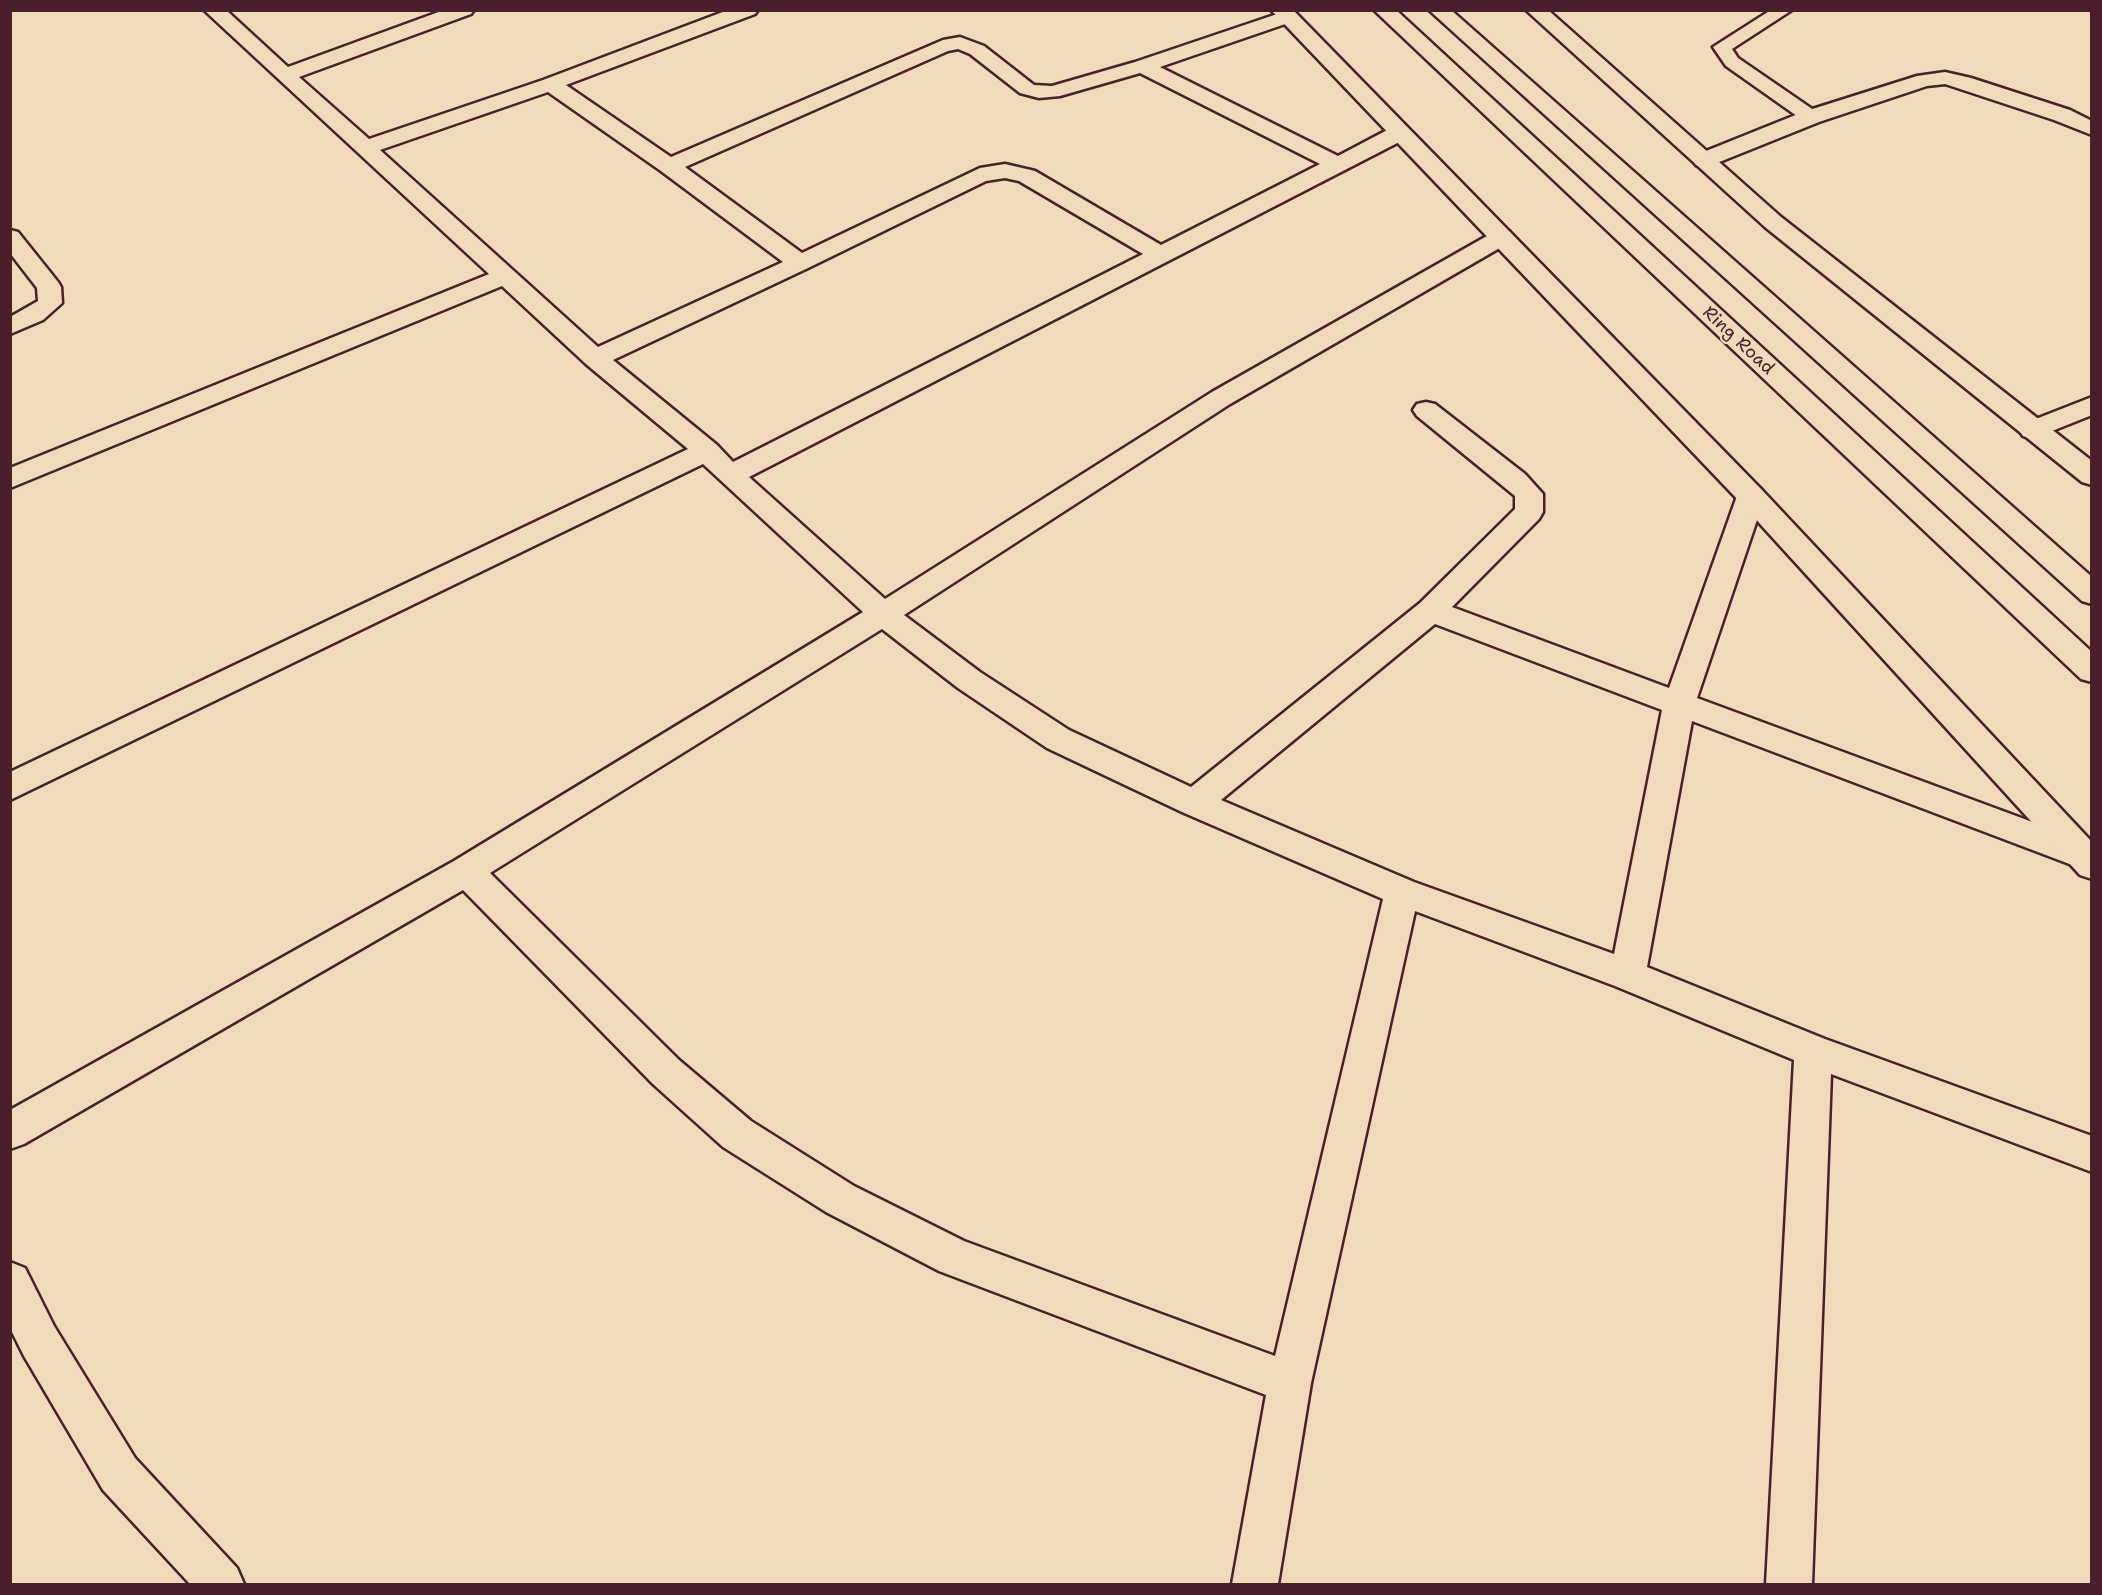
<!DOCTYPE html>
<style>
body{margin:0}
#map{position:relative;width:2102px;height:1595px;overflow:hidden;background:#efdab9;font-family:"Shantell Sans",sans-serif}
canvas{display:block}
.frame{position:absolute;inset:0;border:12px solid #4a1f2b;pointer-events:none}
</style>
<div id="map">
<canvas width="2102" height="1595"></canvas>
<div class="frame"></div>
</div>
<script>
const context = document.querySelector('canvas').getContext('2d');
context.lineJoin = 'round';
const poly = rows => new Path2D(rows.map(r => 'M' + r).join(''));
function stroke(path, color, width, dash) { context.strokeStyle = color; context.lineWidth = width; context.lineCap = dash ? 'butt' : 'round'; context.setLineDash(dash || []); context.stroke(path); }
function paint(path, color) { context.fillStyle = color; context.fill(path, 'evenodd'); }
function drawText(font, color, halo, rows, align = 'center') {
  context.font = font + ' "Shantell Sans",sans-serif'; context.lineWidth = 4.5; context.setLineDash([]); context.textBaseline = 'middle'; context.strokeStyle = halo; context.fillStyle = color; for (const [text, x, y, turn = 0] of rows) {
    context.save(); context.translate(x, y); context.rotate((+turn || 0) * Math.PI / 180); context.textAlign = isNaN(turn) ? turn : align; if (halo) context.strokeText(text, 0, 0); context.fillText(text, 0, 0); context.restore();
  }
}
const service = poly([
 [1771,10,1792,10,1732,49,1738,58,1818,113,1820,117,1818,121,1804,121,1726,66,1713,47,1771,10]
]);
const minor = poly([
 [204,10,226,10,288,67,444,10,474,10,471,14,299,77,369,139,543,80,728,10,758,10,755,14,566,85,671,157,943,40,960,37,984,46,1034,85,1052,86,1135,62,1280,13,1294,13,1297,17,1294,21,1160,67,1338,156,1391,128,1399,126,1407,128,1410,133,1407,138,749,477,885,599,1212,392,1494,232,1502,230,1510,232,1514,237,1510,242,1230,404,904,615,980,672,1069,730,1191,787,1420,603,1515,509,1515,496,1417,416,1413,410,1417,404,1426,402,1435,404,1525,474,1543,494,1543,512,1539,519,1452,607,1669,688,1737,496,1741,489,1751,487,1761,489,1765,496,1697,698,2092,844,2092,864,2080,868,1692,721,1647,967,1825,1039,2092,1136,2092,1172,1831,1074,1812,1584,1766,1584,1794,1060,1615,986,1415,911,1311,1383,1278,1584,1232,1584,1266,1395,939,1271,826,1212,723,1147,653,1084,463,890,24,1144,10,1149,10,1110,454,861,863,612,703,464,10,800,10,772,688,449,586,364,502,286,10,488,10,468,489,274,204,10],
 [958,49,970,54,1020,93,1039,98,1060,96,1140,73,1320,164,1161,245,1035,171,1005,164,980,168,802,253,685,167,948,51,958,49],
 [548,92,661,171,783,262,598,347,380,150,548,92],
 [1005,178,1019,181,1143,254,733,462,717,445,613,360,808,268,986,181,1005,178],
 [1435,624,1662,710,1614,954,1414,882,1221,800,1435,624],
 [882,629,958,688,1047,748,1182,812,1383,899,1275,1356,964,1241,854,1186,751,1121,679,1060,490,873,882,629],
 [1945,72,1971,78,2070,110,2092,121,2092,135,2054,120,1945,84,1927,86,1819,122,1712,165,1704,167,1696,165,1693,160,1696,155,1803,112,1917,76,1945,72],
 [10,230,18,232,58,282,61,287,62,303,43,320,10,334,10,317,38,301,37,288,10,253,10,230],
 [2092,397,2092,415,2032,439,2023,436,2019,430,2023,424,2092,397]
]);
const tertiary = poly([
 [1271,10,1293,10,1761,489,2092,842,2092,879,2080,875,1741,503,1271,10],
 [1526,10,1548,10,1781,217,2092,461,2092,485,2082,482,1765,227,1526,10]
]);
const secondary = poly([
 [10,1262,25,1268,54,1326,135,1458,237,1568,244,1584,190,1584,103,1490,24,1356,10,1328,10,1262]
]);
const trunk = poly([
 [1374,10,1396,10,2092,652,2092,682,2081,679,1374,10],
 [1429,10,1451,10,2092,577,2092,604,2082,601,1429,10]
]);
const farStreetnames = [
 ["Ring Road",1738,341,43]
];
stroke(service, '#4a1f2b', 5);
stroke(minor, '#4a1f2b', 5);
stroke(tertiary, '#4a1f2b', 5);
stroke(secondary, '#4a1f2b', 5);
stroke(trunk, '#4a1f2b', 5);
paint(service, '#efdab9');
paint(minor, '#efdab9');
paint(tertiary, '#efdab9');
paint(secondary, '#efdab9');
paint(trunk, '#efdab9');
drawText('18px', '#4a1f2b', '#efdab9', farStreetnames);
</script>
